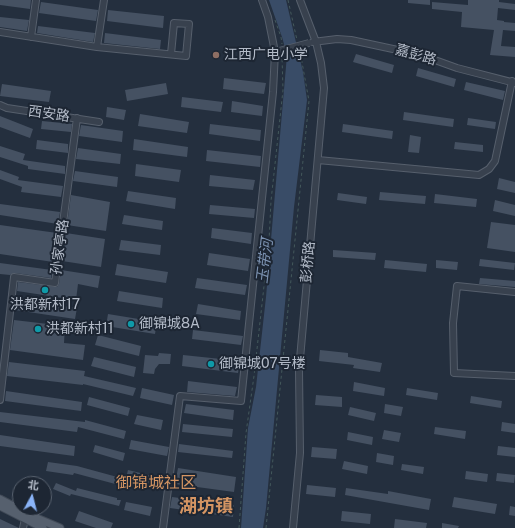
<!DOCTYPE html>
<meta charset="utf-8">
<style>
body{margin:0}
#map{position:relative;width:515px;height:528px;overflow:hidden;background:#242f3e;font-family:"Public Sans","Noto Sans SC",sans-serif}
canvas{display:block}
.north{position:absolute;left:12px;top:476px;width:40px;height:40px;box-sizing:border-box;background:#1d2633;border:1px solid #59626f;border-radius:50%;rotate:7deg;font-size:11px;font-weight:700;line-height:16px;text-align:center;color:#b4bcc9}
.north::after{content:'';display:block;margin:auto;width:14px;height:18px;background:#8ab4f8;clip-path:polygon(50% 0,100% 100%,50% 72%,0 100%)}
</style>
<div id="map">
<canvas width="515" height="528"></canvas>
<div class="north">北</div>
</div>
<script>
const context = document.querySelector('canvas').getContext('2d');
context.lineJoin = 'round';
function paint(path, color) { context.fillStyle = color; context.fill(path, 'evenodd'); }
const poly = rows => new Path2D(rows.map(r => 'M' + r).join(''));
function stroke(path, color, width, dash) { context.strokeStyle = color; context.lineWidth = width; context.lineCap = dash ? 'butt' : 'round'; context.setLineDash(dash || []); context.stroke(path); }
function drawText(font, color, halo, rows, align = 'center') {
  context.font = font + ' "Public Sans","Noto Sans SC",sans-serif'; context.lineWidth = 4; context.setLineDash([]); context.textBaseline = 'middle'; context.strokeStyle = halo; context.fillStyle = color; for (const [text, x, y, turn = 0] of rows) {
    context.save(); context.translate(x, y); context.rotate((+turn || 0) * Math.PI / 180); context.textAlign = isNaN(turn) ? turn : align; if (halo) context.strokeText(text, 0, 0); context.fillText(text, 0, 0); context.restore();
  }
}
const water = poly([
 [269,0,286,0,303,72,307,100,294,207,266,508,263,528,241,528,248,428,256,387,266,297,287,55,282,37]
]);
const building = poly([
 [0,0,31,0,30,9,0,5],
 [408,0,430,0,430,5,408,3],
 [468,0,499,0,499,2,515,4,515,10,498,8,497,20,504,21,504,22,515,23,515,31,503,30,501,46,515,47,515,57,490,55,494,30,461,27,462,12,432,9,432,2,468,5],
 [41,2,98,10,96,21,39,13],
 [108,10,164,16,163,28,107,21],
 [0,17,29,20,27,31,0,27],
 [38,26,95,33,93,42,37,33],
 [105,33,161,40,160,49,104,43],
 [356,54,394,65,392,73,353,62],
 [418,68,456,79,454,87,416,76],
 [224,78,266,83,264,94,223,89],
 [466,82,505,91,503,100,464,90],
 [166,83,168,94,127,101,125,90],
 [2,84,51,91,49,102,0,96],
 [182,97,223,102,221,112,181,107],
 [232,101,263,106,262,116,231,112],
 [107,107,126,110,124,120,106,117],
 [404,112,454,119,453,127,403,120],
 [140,114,189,122,187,133,138,126],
 [0,116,33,129,30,138,0,127],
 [468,118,496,122,495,129,467,125],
 [42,121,72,124,71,132,41,129],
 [210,124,261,130,260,141,209,134],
 [343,124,393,131,392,139,342,132],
 [81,125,123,131,122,142,79,136],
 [410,135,421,137,419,153,408,152],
 [134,139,188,147,187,157,133,150],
 [37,140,68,144,68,153,36,149],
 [455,142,483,145,483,152,454,149],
 [0,146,25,154,23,160,65,166,65,174,28,169,28,166,0,157],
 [78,148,121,154,120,164,76,159],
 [207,150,261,156,260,167,206,161],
 [136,164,181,170,179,182,135,176],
 [0,170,19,177,18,180,63,186,61,197,21,192,22,187,0,179],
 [75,171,118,177,117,187,73,181],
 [210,175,255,180,253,190,209,186],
 [499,178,515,182,515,193,497,189],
 [128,191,176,198,175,209,126,201],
 [380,192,426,196,425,204,379,200],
 [338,193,367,197,366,204,337,200],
 [435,194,477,199,476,207,434,203],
 [71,195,110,202,106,231,67,225],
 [495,200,515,205,515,216,493,211],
 [0,204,60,212,58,224,0,215],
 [210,205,255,209,254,218,209,214],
 [124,215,163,221,162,230,122,224],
 [491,222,515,225,515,252,487,248],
 [0,225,57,233,53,262,0,254],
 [212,228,252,233,251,244,211,238],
 [66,233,105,239,101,267,62,261],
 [121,240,161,245,160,255,119,250],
 [333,250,376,253,375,260,333,257],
 [209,253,250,259,248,271,207,265],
 [480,259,515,263,514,270,479,266],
 [385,260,427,264,426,272,384,268],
 [436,260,458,262,457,270,436,268],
 [0,263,52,270,51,278,15,273,10,275,0,274],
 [117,264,168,272,166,283,115,275],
 [61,270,100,276,98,288,78,284,76,300,17,291,18,282,57,287,59,284],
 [197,278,247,285,245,295,195,288],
 [480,278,515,281,515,287,479,284],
 [119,291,163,298,162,308,117,301],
 [16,299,77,308,75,319,15,310],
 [198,304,241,311,240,320,196,314],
 [108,314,157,322,155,334,106,326],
 [14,320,65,326,64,343,85,345,83,360,10,350],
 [193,330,243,336,241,345,192,339],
 [98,335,141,346,139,356,95,345],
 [320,350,348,353,348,357,382,363,380,372,353,368,354,365,319,361],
 [159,353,171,354,170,364,159,364,155,369,154,374,143,373,145,355,158,356],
 [183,355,240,361,238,373,182,366],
 [94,357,136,367,134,377,91,366],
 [9,362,85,371,84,376,136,388,133,396,83,384,83,385,7,376],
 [188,381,237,387,235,396,187,392],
 [354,382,385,388,384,396,353,391],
 [142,388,174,395,172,405,140,398],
 [407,388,438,393,437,400,406,395],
 [6,391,82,402,81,411,5,401],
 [316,395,342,397,342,407,315,405],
 [471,396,502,401,501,408,470,403],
 [89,397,130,408,128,416,87,405],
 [186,404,234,410,233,420,184,413],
 [385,404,403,407,401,416,384,413],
 [350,407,376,413,374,421,348,415],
 [0,412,85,422,85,420,126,431,124,439,78,427,77,432,0,422],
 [137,415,163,420,161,430,134,424],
 [502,422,515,424,515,433,501,431],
 [183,424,233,429,232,437,182,432],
 [435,427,466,431,465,439,434,434],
 [384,430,401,433,399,442,382,439],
 [348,432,373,437,372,445,347,440],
 [0,435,75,446,74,456,0,446],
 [131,440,169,447,167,456,129,449],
 [179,444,233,451,232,458,178,452],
 [95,445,125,453,123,461,93,452],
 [498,446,515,448,515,457,497,455],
 [312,447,337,449,336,459,311,457],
 [377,453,394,456,393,465,376,462],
 [344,461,368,466,367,474,342,469],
 [48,462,77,466,121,478,119,485,74,473,73,475,46,471],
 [402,464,424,467,423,474,401,470],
 [178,468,236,477,234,492,175,484],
 [128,470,165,479,164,487,126,478],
 [466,471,488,474,487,482,465,479],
 [497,473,515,475,514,483,496,481],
 [56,483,76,491,77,488,117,498,117,500,121,500,119,506,71,494,70,496,53,489],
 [307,485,336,488,335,497,306,494],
 [346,488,388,494,388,491,431,499,429,510,345,495],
 [172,497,234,505,233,517,170,508],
 [454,497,497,504,495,514,452,507],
 [126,502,152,507,150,516,124,510],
 [510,506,515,507,515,516,509,515],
 [79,511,113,523,111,528,96,528,75,521],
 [342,511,371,514,370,524,341,521],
 [0,519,19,528,0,528],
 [395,519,427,523,426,528,394,528],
 [442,523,459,526,458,528,442,528]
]);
const path = poly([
 [288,0,297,40],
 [275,20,281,37,282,44],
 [239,528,246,433,254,376,269,241,271,201,283,90,282,57],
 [266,528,309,101,300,51]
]);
const minor = poly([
 [0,32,97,47,104,0],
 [31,37,36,0],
 [313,42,337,39,351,40,421,55,457,68,515,83],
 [97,47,186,56,189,24,174,23,171,54],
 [0,105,7,108,99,122],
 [318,160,479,175,489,169,495,161,512,81],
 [515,292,457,286,453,323,454,373,515,376],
 [0,400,14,277,55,283,77,118],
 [23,528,25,519],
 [163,528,180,396,241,401,273,92,275,52,268,17,262,0],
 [293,528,300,453,299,370,324,88,321,63,316,42,300,0]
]);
const major = poly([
 [0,499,34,517,60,528],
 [0,506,43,528]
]);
const minorBridge = poly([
 [279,51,309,43]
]);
const markers = [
 [216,55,4,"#8d6e63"],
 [45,290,4,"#0f9aa8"],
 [131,324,4,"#0f9aa8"],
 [38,329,4,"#0f9aa8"],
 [211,364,4,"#0f9aa8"]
];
const poiNames = [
 ["江西广电小学",224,55],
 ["洪都新村17",45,305,"center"],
 ["御锦城8A",139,324],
 ["洪都新村11",46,329],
 ["御锦城07号楼",219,364]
];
const streetNames = [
 ["嘉彭路",416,55,16],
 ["西安路",49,114,8],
 ["孙家亭路",60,247,-82],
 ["彭桥路",308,262,-85]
];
const waterNames = [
 ["玉带河",265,261,-83]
];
const quarterNames = [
 ["御锦城社区",156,483]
];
const districtNames = [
 ["湖坊镇",206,506]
];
paint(water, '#394c67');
paint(building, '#455162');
stroke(minor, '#565f6c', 8);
stroke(major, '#414a57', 9);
stroke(path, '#44595c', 1, [3, 3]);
stroke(minor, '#38414e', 6);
stroke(major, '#56606e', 7);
stroke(minorBridge, '#565f6c', 8, []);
stroke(minorBridge, '#38414e', 6);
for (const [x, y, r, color] of markers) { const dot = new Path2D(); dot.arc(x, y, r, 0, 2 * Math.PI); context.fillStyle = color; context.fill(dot); stroke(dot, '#1d2633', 1.5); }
drawText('14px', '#b4bcc9', '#1d2633', poiNames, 'left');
drawText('14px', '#b4bcc9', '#1d2633', streetNames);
drawText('italic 15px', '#7c92b1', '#1d2633', waterNames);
drawText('16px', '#d59563', '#1d2633', quarterNames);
drawText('bold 18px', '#d59563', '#1d2633', districtNames);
</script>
